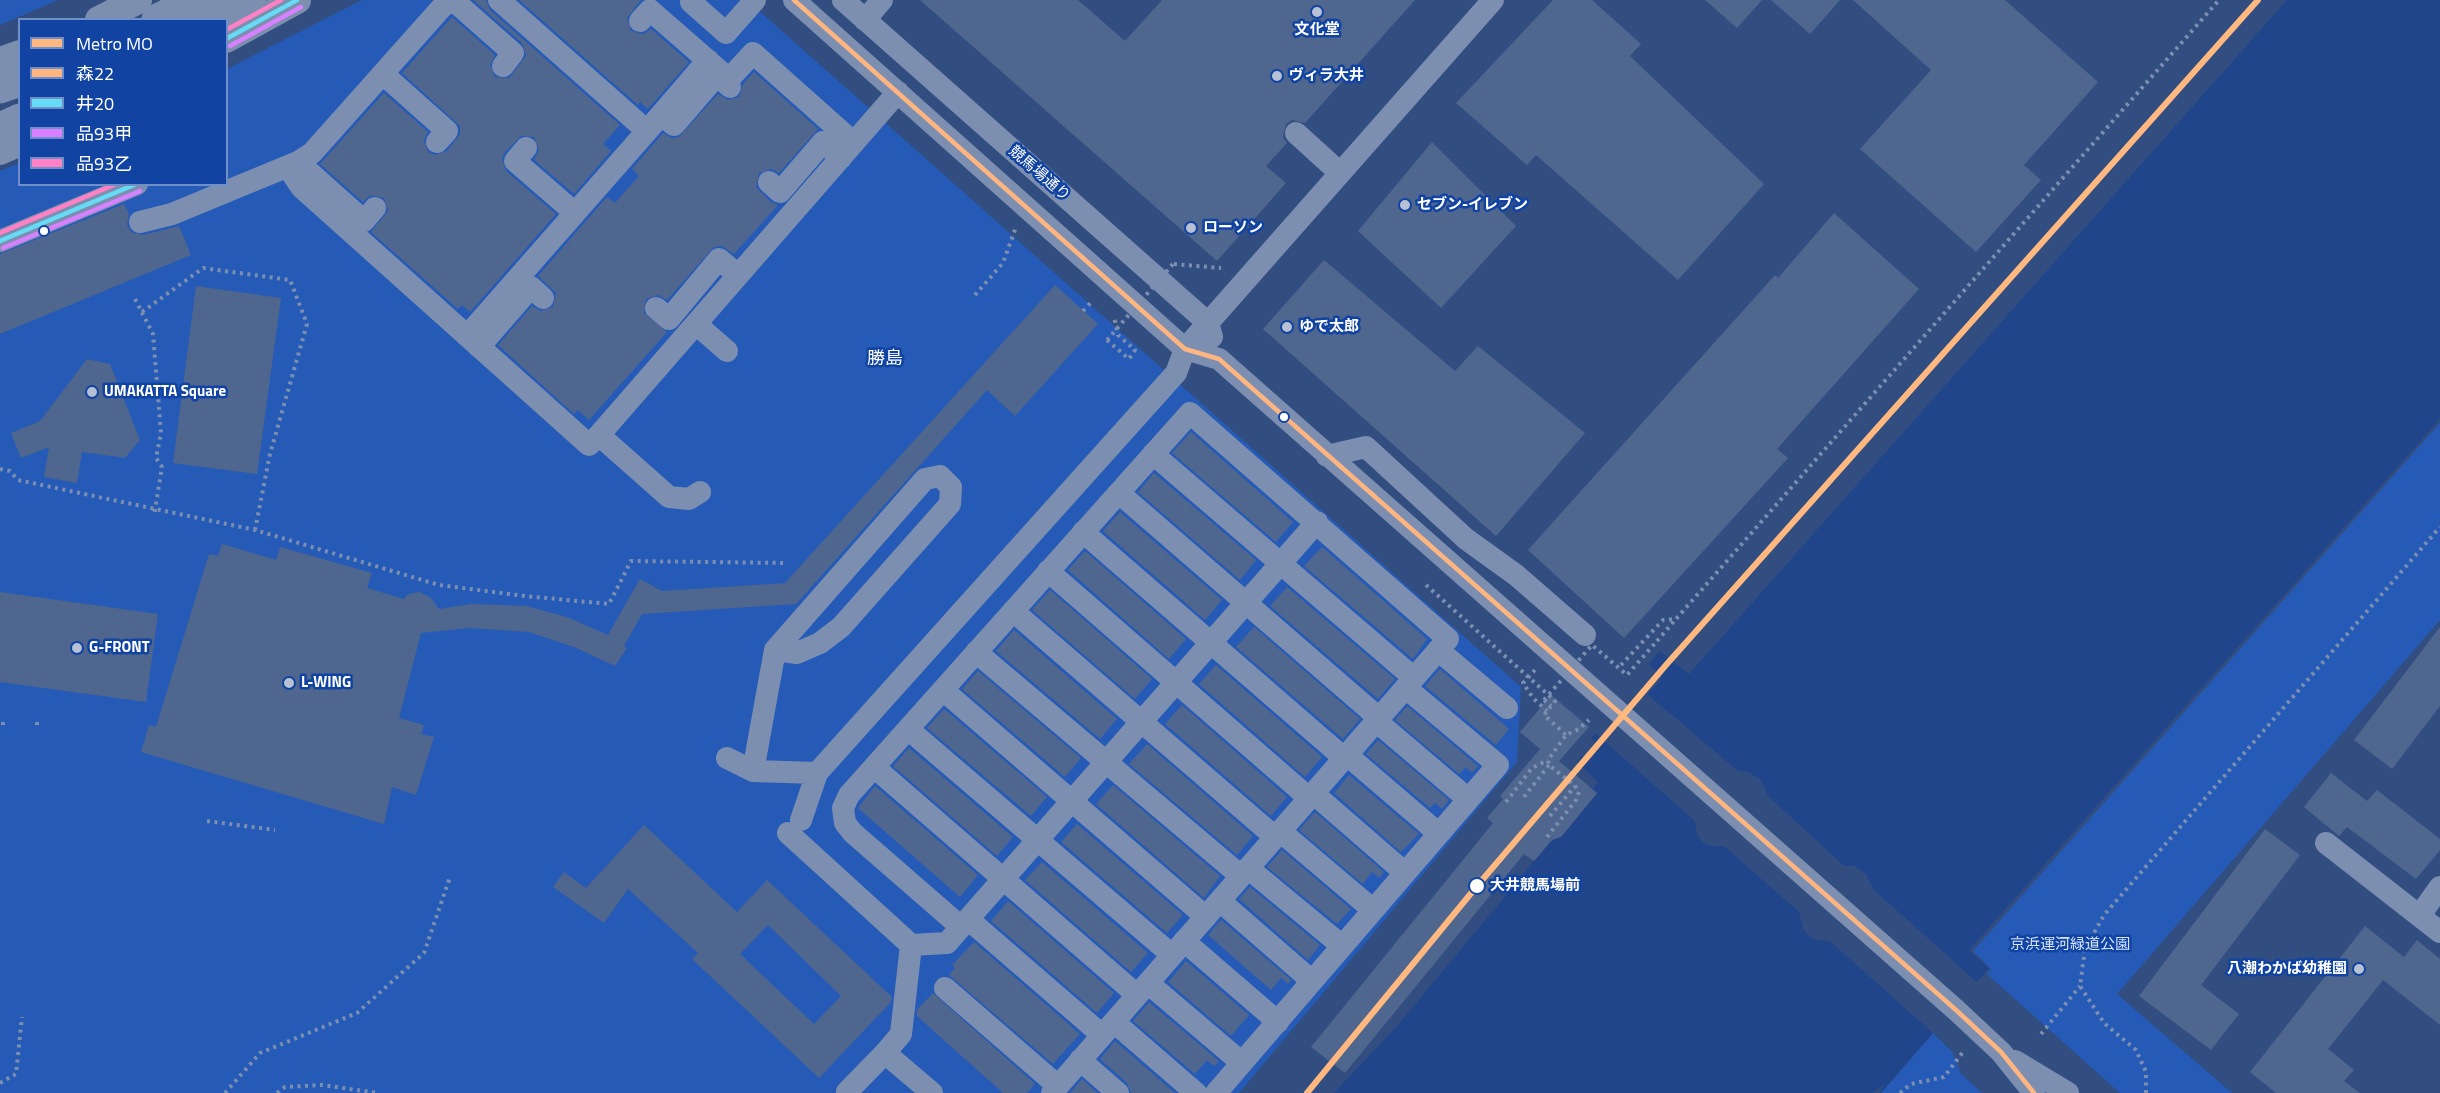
<!DOCTYPE html>
<meta charset="utf-8">
<style>
body{margin:0}
#map{position:relative;width:2440px;height:1093px;overflow:hidden;background:#324e81;font-family:"Titillium Web","Noto Sans JP",sans-serif}
canvas{display:block}
.legend{position:absolute;left:18px;top:18px;width:210px;height:168px;box-sizing:border-box;background:#1143a2;border:2px solid #708ec7;margin:0;padding:8px 10px;list-style:none;font-size:18px;color:#fff}
.legend li{display:flex;align-items:center;gap:12px;height:30px}
.legend b{width:30px;border:2px solid #708ec7}
</style>
<div id="map">
<canvas width="2440" height="1093"></canvas>
<ul class="legend">
<li><b style="height:8px;background:#ffb980"></b>Metro MO</li>
<li><b style="height:8px;background:#ffb580"></b>森22</li>
<li><b style="height:8px;background:#66dbf5"></b>井20</li>
<li><b style="height:8px;background:#d880ff"></b>品93甲</li>
<li><b style="height:8px;background:#ff80c5"></b>品93乙</li>
</ul>
</div>
<script>
const context = document.querySelector('canvas').getContext('2d');
context.lineJoin = 'round';
function paint(path, color) { context.fillStyle = color; context.fill(path, 'evenodd'); }
const poly = rows => new Path2D(rows.map(r => 'M' + r).join(''));
function stroke(path, color, width, dash) { context.strokeStyle = color; context.lineWidth = width; context.lineCap = dash ? 'butt' : 'round'; context.setLineDash(dash || []); context.stroke(path); }
function drawText(font, color, halo, rows, align = 'center') {
  context.font = font + ' "Titillium Web","Noto Sans JP",sans-serif'; context.lineWidth = 5; context.setLineDash([]); context.textBaseline = 'middle'; context.strokeStyle = halo; context.fillStyle = color; for (const [text, x, y, turn = 0] of rows) {
    context.save(); context.translate(x, y); context.rotate((+turn || 0) * Math.PI / 180); context.textAlign = isNaN(turn) ? turn : align; if (halo) context.strokeText(text, 0, 0); context.fillText(text, 0, 0); context.restore();
  }
}
const green = poly([
 [0,0,58,0,0,25],
 [362,0,747,0,1521,687,1517,762,1239,1093,0,1093,0,171,19,163,20,184,226,184,227,69],
 [2440,423,2440,620,2117,994,2232,1093,2120,1093,1987,974,1991,969,1973,951],
 [1933,1033,1952,1052,1961,1074,1982,1093,1881,1093]
]);
const water = poly([
 [2287,0,2440,0,2440,419,1969,950,1989,968,1881,1093,1879,1093,1885,1084,1872,1093,1334,1093,1397,1026,1552,840,1561,837,1597,794,1592,789,1598,782,1577,762,1582,756,1589,761,1600,747,1591,738,1635,687,1645,697,1662,678,1649,664,1660,651,1689,674]
]);
const pier = poly([
 [1635,684,1738,771,1748,772,1761,780,1768,796,1844,866,1854,866,1866,874,1874,890,1979,984,1934,1034,1830,941,1816,940,1809,936,1803,929,1799,912,1724,846,1710,846,1703,842,1697,835,1695,821,1593,731]
]);
const building = poly([
 [473,0,486,0,490,10,620,125,603,144,611,151,574,194,534,160,539,150,534,137,521,136,505,152,502,159,506,171,556,214,470,312,462,305,458,309,371,232,388,211,384,198,371,195,363,202,320,164,384,93,428,132,424,140,428,152,435,155,447,151,460,134,460,126,402,73,452,17,495,55,490,65,495,77,509,78,526,56,522,43],
 [519,0,641,0,627,18,631,31,644,34,651,29,689,62,648,109,640,102,638,105],
 [920,0,1078,0,1125,41,1162,0,1415,0,1305,123,1292,120,1286,124,1283,137,1287,143,1266,166,1286,183,1217,261],
 [1553,0,1592,0,1641,44,1630,56,1764,184,1678,280,1536,155,1527,165,1456,103],
 [1705,0,1762,0,1737,28],
 [1771,0,1840,0,1810,34],
 [1853,0,2005,0,2098,82,2024,165,2041,180,1976,252,1860,149,1931,70],
 [754,72,818,129,779,173,771,169,759,173,756,187,771,202,778,205,734,254,722,246,714,247,667,300,658,295,646,299,644,313,667,332,589,420,578,410,574,414,498,345,532,306,541,311,553,307,556,293,538,276,607,197,615,203,639,176,632,169,663,133,671,138,679,137,718,94,728,100,739,97,743,84],
 [1432,142,1516,226,1441,308,1358,231],
 [124,204,129,214,127,225,131,232,143,235,179,226,191,255,0,334,0,254],
 [1834,213,1919,289,1777,449,1788,458,1624,638,1528,550,1775,275,1778,278],
 [1324,260,1455,371,1478,346,1585,433,1496,536,1263,329],
 [1055,285,1098,324,1015,416,987,390,796,604,642,614,624,646,627,648,615,666,574,647,529,632,469,628,421,633,399,718,424,725,421,734,434,737,416,795,392,787,384,824,141,752,149,725,156,727,209,554,218,556,222,544,276,560,280,547,372,573,367,588,404,599,408,594,420,592,431,598,439,609,471,604,526,606,567,617,608,635,640,579,662,591,785,583],
 [196,286,281,298,257,474,173,463],
 [87,359,110,364,140,440,125,458,82,452,77,483,44,477,49,447,21,458,11,433,40,421],
 [1191,432,1293,522,1276,542,1172,453],
 [1154,473,1256,560,1240,580,1138,492],
 [1120,512,1222,600,1205,620,1103,531],
 [1322,547,1427,639,1413,659,1304,566],
 [1085,551,1186,639,1169,659,1068,570],
 [1287,587,1395,679,1378,699,1270,606],
 [1050,590,1152,679,1135,699,1032,610],
 [0,592,158,614,146,702,0,682],
 [1254,627,1360,719,1343,739,1236,647],
 [2440,627,2440,706,2392,769,2354,740],
 [1014,630,1117,719,1100,739,996,651],
 [1216,665,1322,757,1305,777,1199,684],
 [1440,669,1509,729,1496,745,1425,686],
 [978,671,1081,758,1065,777,962,689],
 [1551,695,1589,727,1559,761,1597,793,1561,837,1552,840,1534,861,1524,854,1345,1073,1311,1047,1493,823,1487,818,1503,799,1500,796,1540,749,1520,732],
 [1182,705,1287,797,1271,816,1165,724],
 [1407,706,1478,766,1472,773,1466,767,1459,774,1395,720],
 [944,709,1047,797,1031,816,927,728],
 [1378,740,1449,800,1442,809,1435,803,1430,808,1366,754],
 [1147,744,1253,836,1237,855,1129,764],
 [909,748,1013,837,997,856,893,766],
 [2331,773,2367,801,2377,790,2440,839,2440,850,2416,879,2347,827,2339,836,2304,807],
 [1349,775,1419,834,1401,852,1334,793],
 [1113,785,1220,876,1204,898,1096,804],
 [875,786,978,875,960,897,858,808],
 [1315,812,1384,872,1379,878,1372,872,1363,884,1299,830],
 [1077,824,1183,915,1167,933,1061,842],
 [644,825,737,912,767,880,892,997,891,1002,819,1078,692,959,698,953,628,889,604,923,553,887,564,872,586,888],
 [768,925,841,996,814,1024,740,954],
 [2265,829,2300,855,2201,985,2239,1014,2211,1050,2139,996],
 [1282,850,1351,909,1337,924,1267,867],
 [1042,862,1148,953,1131,972,1025,880],
 [1250,887,1320,945,1308,960,1239,899],
 [1008,901,1114,993,1097,1013,991,921],
 [1221,920,1291,980,1288,984,1281,978,1271,990,1208,935],
 [2365,926,2404,957,2417,940,2440,959,2440,1025,2383,980,2328,1049,2354,1070,2344,1081,2360,1093,2276,1093,2250,1072],
 [974,942,1080,1034,1053,1064,949,975,955,968,952,965],
 [1186,961,1249,1015,1231,1036,1168,982],
 [933,993,1035,1084,1027,1093,1003,1093,917,1016,917,1010],
 [1149,1002,1219,1061,1214,1066,1207,1060,1195,1074,1133,1021],
 [1115,1041,1175,1093,1131,1093,1127,1083,1100,1059],
 [1082,1079,1097,1093,1070,1093]
]);
const path = poly([
 [1174,264,1221,268],
 [975,295,1003,263,1016,227],
 [135,299,153,334,161,433,156,458,162,467,154,516],
 [1083,311,1093,300],
 [142,312,203,268,290,280,307,324,270,454,255,530],
 [1107,340,1129,359,1135,350,1118,335,1114,317],
 [0,469,10,471,18,480,255,530,439,585,525,596,609,604,631,561,786,563],
 [1426,585,1555,701,1544,715,1566,735],
 [1657,641,1676,619],
 [1621,665,1663,620,1676,619,2219,0],
 [1535,670,1523,683,1533,698,1547,711],
 [1544,700,1551,706],
 [3,725,3,719],
 [37,725,37,720],
 [1524,797,1549,765],
 [1506,802,1532,768,1548,760],
 [1550,816,1575,786],
 [207,821,275,830],
 [1547,837,1576,800,1579,792,1575,786,1549,765,1548,760,1566,735,1579,729,1589,720],
 [2041,1034,2080,986],
 [0,1083,16,1074,22,1017],
 [225,1093,260,1053,357,1013,424,953,450,877],
 [277,1093,285,1087,322,1085,378,1093],
 [1900,1093,1911,1084,1944,1077,1963,1052],
 [2146,1093,2146,1072,2136,1050,2104,1023,2080,986,2085,949,2104,915,2440,527]
]);
const minor = poly([
 [453,0,513,53,503,66],
 [454,0,443,6,312,153,298,162,293,175,301,187,589,445,599,435],
 [499,0,647,131,708,60],
 [693,0,691,2,726,33,755,0],
 [794,0,1185,349,1219,359,1956,1010,2001,1052,2034,1093],
 [843,0,1208,323,1212,337],
 [865,20,882,0],
 [640,21,650,10,729,79,753,53,854,143],
 [383,74,447,131,437,142],
 [661,115,674,125,717,75,730,87],
 [1296,133,1340,173],
 [526,148,515,161,575,213],
 [769,182,780,192,823,142,841,158],
 [140,222,172,214,298,162,364,221,375,208],
 [0,241,137,184],
 [656,308,669,319,719,259,738,275],
 [696,324,727,351],
 [467,336,647,131],
 [479,347,531,287,543,298],
 [1153,454,1414,678],
 [1327,456,1366,447,1466,539,1516,575,1585,635],
 [940,476,951,487,950,504,841,627,820,643,797,653,775,650,925,479,940,476],
 [700,492,689,499,669,497,599,435,898,92],
 [1119,493,1379,718],
 [1083,532,1344,758],
 [1048,571,1309,798],
 [1013,611,1275,837],
 [775,650,753,771,817,773],
 [1438,650,1507,708],
 [976,652,1241,876],
 [943,690,1206,917],
 [1376,721,1468,799],
 [908,729,1172,955],
 [1347,755,1438,833],
 [727,758,753,771],
 [874,767,1137,995],
 [1313,793,1404,872],
 [801,820,817,773,1176,373,1185,349,1493,0],
 [1280,831,1372,909],
 [788,833,911,945],
 [2326,843,2440,932],
 [1248,868,1341,945],
 [1220,901,1312,981],
 [2420,915,2440,887],
 [968,919,1102,1035],
 [961,927,853,833,845,823,843,808,849,795,1190,413,1448,639,1052,1093],
 [1184,941,1278,1022],
 [1148,983,1242,1063],
 [945,988,1058,1086],
 [1114,1022,1196,1093],
 [1080,1060,1118,1093],
 [2015,1061,2068,1093],
 [847,1092,885,1053],
 [932,1093,885,1053,901,1034,911,945,947,943,1317,522],
 [1216,1093,1498,765,1406,688]
]);
const major = poly([
 [99,20,138,0],
 [226,39,297,0],
 [0,61,20,54],
 [0,151,20,142]
]);
const highway = poly([
 [158,20,198,0],
 [213,20,250,0],
 [0,87,20,80],
 [0,129,20,120]
]);
const pathBridge = poly([
 [1107,340,1173,264],
 [1544,700,1592,645,1627,675,1657,641]
]);
const bus1 = poly([
 [794,0,1185,349,1219,359,1956,1010,2001,1052,2034,1093]
]);
const bus2 = poly([
 [226,39,297,0],
 [0,241,136,184]
]);
const bus3 = poly([
 [230,46,301,7],
 [3,248,140,191]
]);
const bus4 = poly([
 [226,30,281,0],
 [0,233,116,184]
]);
const metro1 = poly([
 [1307,1093,1477,886,1666,665,2258,0]
]);
const markers = [
 [1317,12,6,"#b7c1d3"],
 [1277,76,6,"#b7c1d3"],
 [1405,205,6,"#b7c1d3"],
 [1191,228,6,"#b7c1d3"],
 [44,231,5,"#fff"],
 [1287,327,6,"#b7c1d3"],
 [92,392,6,"#b7c1d3"],
 [1284,417,5,"#fff"],
 [77,648,6,"#b7c1d3"],
 [289,683,6,"#b7c1d3"],
 [1477,886,8,"#fff"],
 [2359,969,6,"#b7c1d3"]
];
const poiNames = [
 ["文化堂",1317,30,"center"],
 ["ヴィラ大井",1289,76],
 ["セブン-イレブン",1417,205],
 ["ローソン",1203,228],
 ["ゆで太郎",1299,327],
 ["UMAKATTA Square",104,392],
 ["G-FRONT",89,648],
 ["L-WING",301,683],
 ["八潮わかば幼稚園",2347,969,"right"]
];
const streetNames = [
 ["競馬場通り",1039,174,41]
];
const stopNames = [
 ["大井競馬場前",1490,886]
];
const parkNames = [
 ["京浜運河緑道公園",2070,945]
];
const quarterNames = [
 ["勝島",885,360]
];
paint(green, '#255bb7');
paint(water, '#21458b');
paint(pier, '#324e81');
paint(building, '#4f668f');
stroke(path, '#7d8fb1', 4, [3, 4.5]);
stroke(minor, '#7d8fb1', 22);
stroke(major, '#7d8faf', 28);
stroke(highway, '#7d8fb0', 33);
stroke(pathBridge, '#7d8fb1', 4, [3, 4.5]);
stroke(bus1, '#ffb580', 4.5);
stroke(bus2, '#66dbf5', 4.5);
stroke(bus3, '#d880ff', 4.5);
stroke(bus4, '#ff80c5', 4.5);
stroke(metro1, '#ffb980', 6);
for (const [x, y, r, color] of markers) { const dot = new Path2D(); dot.arc(x, y, r, 0, 2 * Math.PI); context.fillStyle = color; context.fill(dot); stroke(dot, '#1143a2', 2); }
drawText('bold 15px', '#fff', '#1143a2', poiNames, 'left');
drawText('15px', '#fff', '#1143a2', streetNames);
drawText('bold 15px', '#fff', '#1143a2', stopNames, 'left');
drawText('15px', '#d3e3fe', '#1143a2', parkNames);
drawText('18px', '#fff', '#1143a2', quarterNames);
</script>
